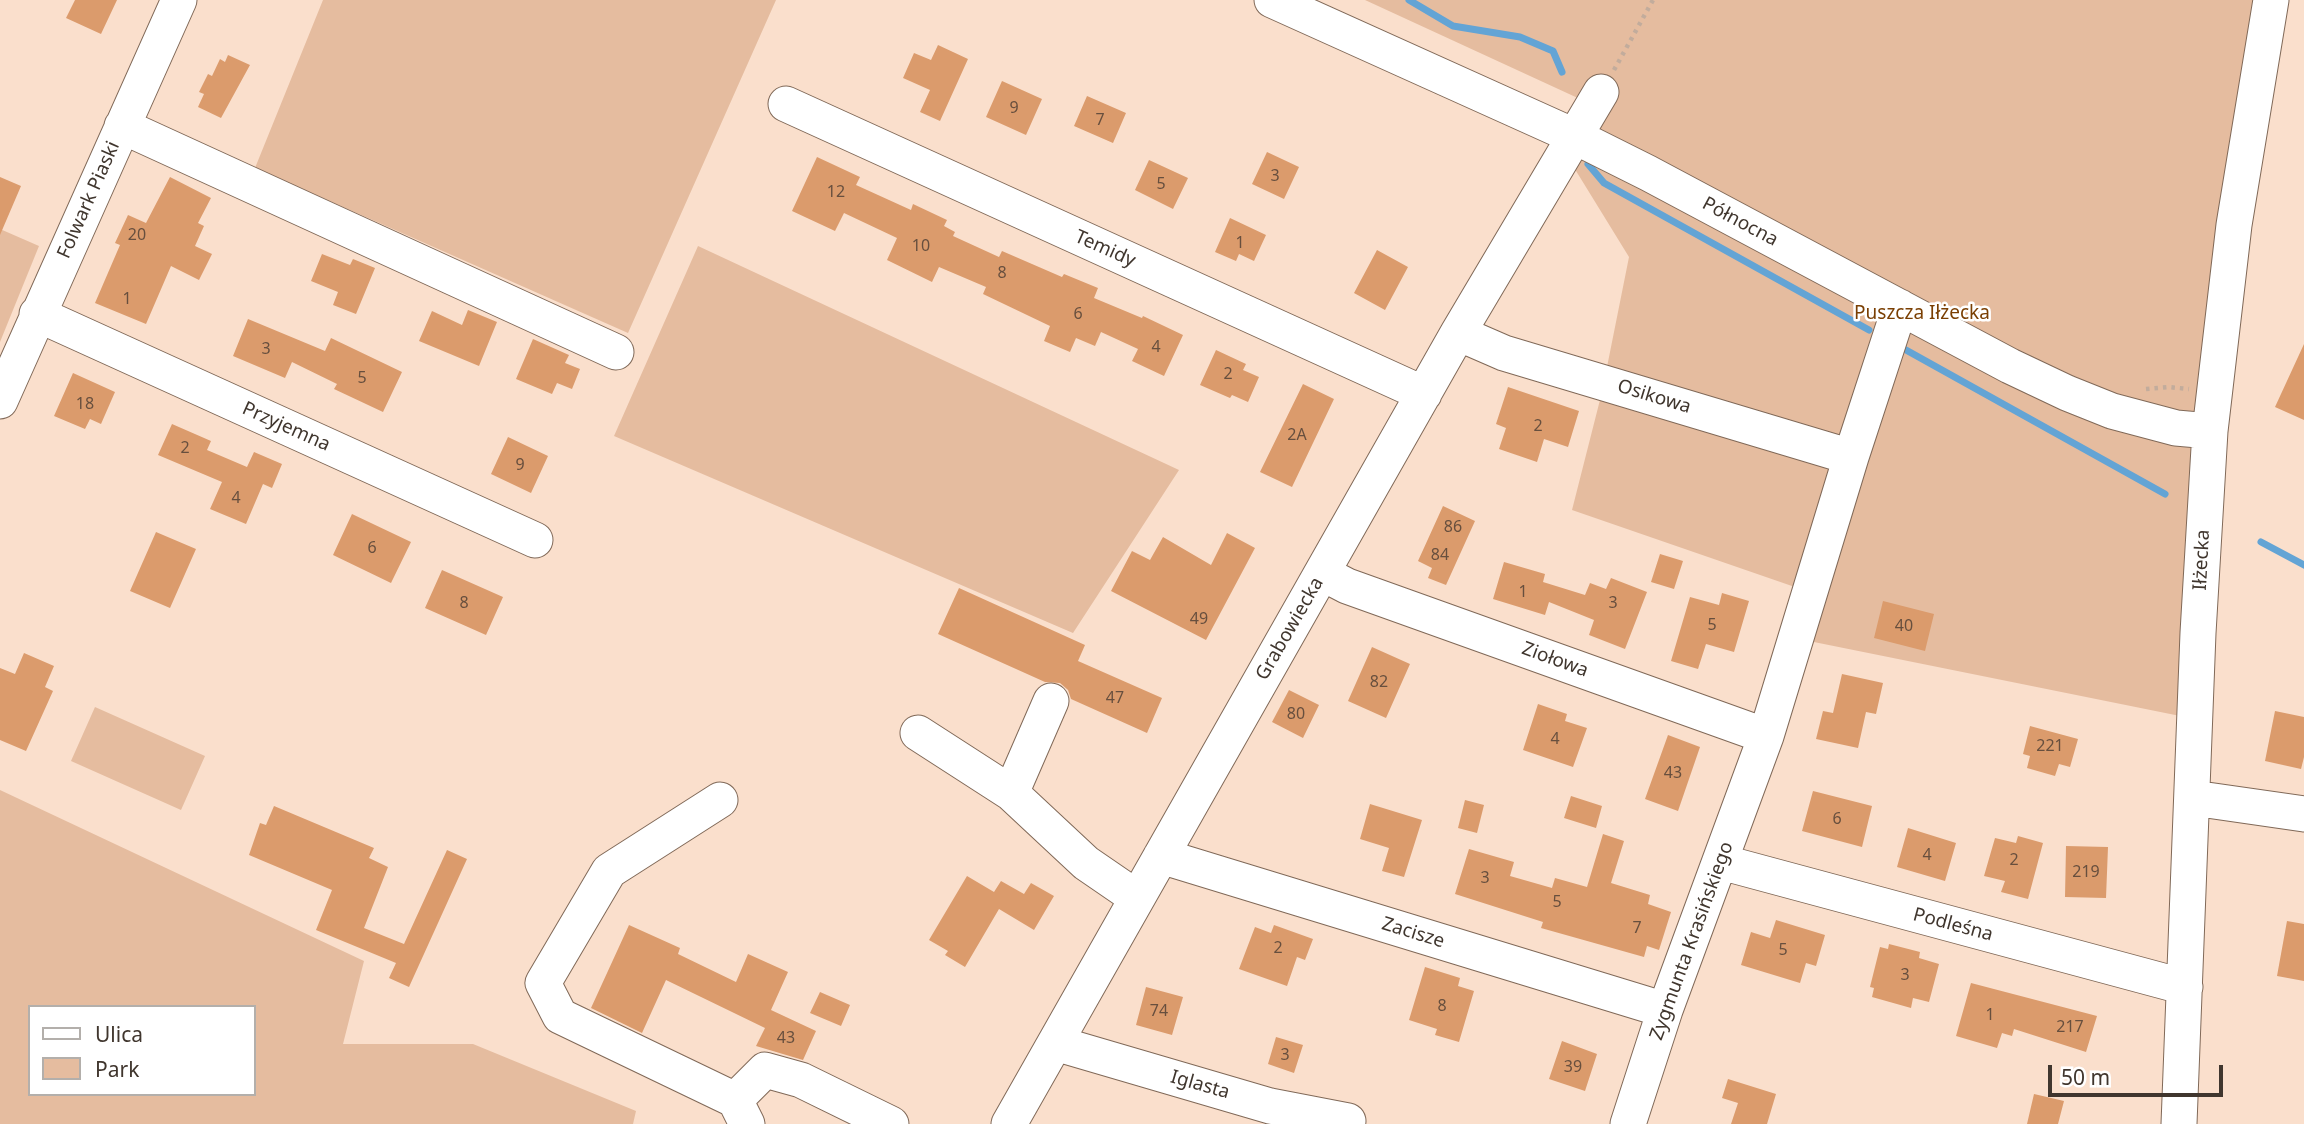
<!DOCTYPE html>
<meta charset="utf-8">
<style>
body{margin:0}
#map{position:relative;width:2304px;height:1124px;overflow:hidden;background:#fadfcc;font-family:"Noto Sans",sans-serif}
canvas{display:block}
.legend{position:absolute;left:28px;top:1005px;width:228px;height:91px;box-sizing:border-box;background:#fff;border:2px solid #b3afab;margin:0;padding:9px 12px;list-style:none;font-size:21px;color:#40362e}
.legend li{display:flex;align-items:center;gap:14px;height:35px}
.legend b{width:35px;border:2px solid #b3afab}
.scale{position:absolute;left:2048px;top:1065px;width:175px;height:32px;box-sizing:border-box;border:4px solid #40362e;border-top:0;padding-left:9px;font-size:21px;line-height:24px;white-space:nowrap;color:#40362e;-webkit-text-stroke:5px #fff;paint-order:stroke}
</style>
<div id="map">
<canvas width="2304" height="1124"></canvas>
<ul class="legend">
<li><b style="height:9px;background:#fff"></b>Ulica</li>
<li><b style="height:19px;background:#e5bc9f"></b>Park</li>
</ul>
<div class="scale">50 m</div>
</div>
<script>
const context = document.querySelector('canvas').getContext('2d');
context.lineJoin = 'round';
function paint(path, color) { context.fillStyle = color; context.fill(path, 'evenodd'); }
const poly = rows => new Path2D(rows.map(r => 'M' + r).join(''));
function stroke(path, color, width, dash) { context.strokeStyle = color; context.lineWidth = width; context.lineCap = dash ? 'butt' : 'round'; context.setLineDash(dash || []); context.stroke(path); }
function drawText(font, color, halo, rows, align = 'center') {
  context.font = font + ' "Noto Sans",sans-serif'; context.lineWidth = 5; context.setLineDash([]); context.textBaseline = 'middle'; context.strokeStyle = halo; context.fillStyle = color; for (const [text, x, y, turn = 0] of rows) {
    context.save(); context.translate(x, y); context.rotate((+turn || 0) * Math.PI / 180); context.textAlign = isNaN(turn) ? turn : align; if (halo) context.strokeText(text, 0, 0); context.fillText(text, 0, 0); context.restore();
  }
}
const green = poly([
 [323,0,776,0,628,333,255,168],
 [1365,0,2271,0,2195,719,1804,640,1818,595,1572,510,1602,392,1629,257,1565,153,1606,111],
 [0,229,39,246,0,342],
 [698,246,1179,470,1073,633,614,436],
 [95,707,205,756,181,810,71,761],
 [0,790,364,961,343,1044,473,1044,636,1111,633,1124,0,1124],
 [30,1007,254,1007,254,1094,30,1094]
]);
const stream = poly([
 [1409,0,1453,26,1520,37,1553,51,1562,72],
 [1588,164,1604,183,1869,330],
 [1906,350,2165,494],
 [2261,542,2304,565]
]);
const building = poly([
 [75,0,117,0,101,34,66,18],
 [938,45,968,59,940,121,920,112,930,90,903,78,914,53,931,60],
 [228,55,250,65,221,118,198,107,204,94,199,92,208,74,212,76,220,59,225,62],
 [1002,81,1042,99,1026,135,986,117],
 [1087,96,1126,113,1113,143,1074,126],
 [1267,152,1299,167,1284,199,1252,184],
 [817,157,860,177,856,185,911,210,913,204,947,220,944,226,955,232,953,236,999,257,1002,251,1062,277,1064,274,1098,288,1094,298,1142,318,1143,316,1183,335,1164,376,1132,361,1138,349,1101,332,1095,346,1076,338,1070,352,1044,341,1050,326,983,294,986,287,939,267,932,282,887,260,897,238,844,213,835,231,792,211],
 [1149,160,1188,178,1173,209,1135,190],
 [0,177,21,186,0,235],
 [170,177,211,198,198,223,204,226,195,246,212,254,199,280,171,266,146,324,95,303,120,245,115,243,128,215,146,223],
 [1230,218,1266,235,1254,261,1239,254,1236,261,1215,252],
 [1377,250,1408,267,1385,310,1354,293],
 [322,254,350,265,353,259,375,268,356,314,333,305,338,292,311,281],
 [468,310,497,322,479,366,419,341,432,311,462,325],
 [248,319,325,351,331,338,402,372,383,412,334,389,337,384,292,362,285,378,233,356],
 [533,339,569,355,565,363,580,369,572,389,557,383,552,394,516,379],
 [2304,344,2304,420,2275,407],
 [1216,350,1246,364,1243,370,1259,377,1248,402,1232,395,1230,398,1200,385],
 [73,373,115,392,101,424,90,419,85,429,54,416],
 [1303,384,1334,399,1292,487,1260,472],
 [1508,387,1579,411,1568,447,1544,439,1537,462,1499,449,1506,428,1496,424],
 [172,424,211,441,207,450,247,467,254,452,282,464,272,488,263,484,246,524,210,509,222,482,158,455],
 [508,437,548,456,531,493,491,474],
 [1443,506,1475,521,1446,585,1428,578,1432,568,1418,561],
 [352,514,411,542,391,583,333,555],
 [156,532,196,549,170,608,130,591],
 [1227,533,1255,548,1206,640,1111,591,1132,551,1150,560,1163,537,1211,565],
 [1660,554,1683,561,1674,589,1651,582],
 [1504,562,1545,574,1543,582,1585,595,1590,583,1606,589,1611,578,1647,592,1625,649,1589,635,1594,620,1549,602,1545,615,1493,599],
 [442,570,503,597,486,635,425,608],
 [959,588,1085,645,1078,661,1162,698,1147,733,1071,699,1068,690,1060,683,1045,682,938,634],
 [1722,593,1749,601,1734,652,1706,644,1698,669,1671,661,1690,597,1719,605],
 [1883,601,1934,614,1925,651,1874,638],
 [1372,647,1410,664,1386,718,1348,701],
 [24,653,54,666,45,687,53,691,26,751,0,740,0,668,15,674],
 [1842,674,1883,683,1876,714,1866,712,1858,748,1816,739,1823,711,1833,713],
 [1289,690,1319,705,1303,738,1272,722],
 [1538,704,1567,714,1565,721,1587,728,1573,767,1523,750],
 [2275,711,2304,717,2304,757,2301,769,2265,761],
 [2030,726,2078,739,2070,767,2059,764,2055,776,2027,768,2030,756,2023,754],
 [1668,735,1700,747,1678,811,1645,799],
 [1813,791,1872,806,1862,847,1802,831],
 [1571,796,1602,806,1596,828,1564,818],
 [1465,800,1484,805,1477,833,1458,828],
 [1370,804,1422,820,1404,877,1382,871,1389,848,1360,839],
 [274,806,374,848,369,858,388,867,364,928,404,944,447,850,467,859,409,987,389,978,396,963,316,930,332,890,249,855,260,823,266,825],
 [1908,828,1956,843,1945,881,1897,867],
 [1603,834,1624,841,1611,883,1650,895,1648,904,1671,912,1659,950,1647,946,1644,957,1541,928,1543,922,1455,894,1469,849,1514,862,1510,876,1552,888,1555,878,1587,887],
 [2018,836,2043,843,2028,899,2001,892,2005,881,1984,876,1995,838,2016,843],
 [2066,846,2108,847,2106,898,2065,897],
 [967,876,994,892,1001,881,1024,894,1031,883,1054,896,1034,930,999,909,965,967,945,955,948,951,929,940],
 [1776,920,1825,935,1816,966,1806,963,1800,983,1741,965,1751,932,1770,938],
 [2287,921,2304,924,2304,981,2277,976],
 [629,925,680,948,678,954,736,982,748,954,788,972,771,1010,816,1031,803,1060,756,1046,765,1028,666,980,642,1033,591,1008],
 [1274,925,1313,939,1305,960,1297,957,1287,986,1239,969,1255,927,1271,933],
 [1889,944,1920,952,1919,958,1939,964,1929,1002,1913,998,1911,1008,1872,997,1874,988,1870,987,1880,947,1888,949],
 [1425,967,1460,978,1458,986,1474,991,1459,1042,1435,1035,1437,1029,1409,1020],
 [1971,983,2097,1016,2086,1052,2014,1029,2012,1036,2002,1033,1997,1048,1956,1036],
 [1146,987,1183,997,1172,1035,1136,1025],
 [820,992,850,1005,841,1026,810,1013],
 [1276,1037,1303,1045,1294,1073,1268,1064],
 [1562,1041,1597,1054,1585,1091,1549,1079],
 [1728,1079,1776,1094,1767,1124,1731,1124,1738,1103,1722,1098],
 [2034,1094,2064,1101,2058,1124,2027,1124]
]);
const path = poly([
 [1614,70,1653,0],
 [2146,389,2168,387,2189,389]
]);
const minor = poly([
 [1272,0,1576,137,1648,173,2010,366,2067,393,2112,411,2176,428,2210,431],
 [786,104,1424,394],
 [122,126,616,352],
 [37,314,535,540],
 [1458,333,1504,353,1851,457],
 [0,401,179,0],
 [1322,573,1347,586,1766,736,1665,1010,1628,1124],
 [1051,701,1011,793,1086,863,1137,898],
 [918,733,1011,793],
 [1766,736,1851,457,1900,307],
 [2193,798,2304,814],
 [720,800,609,871,543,983,560,1016,735,1100,747,1124],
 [1161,856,1665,1010],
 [1721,862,2185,987],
 [1055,1043,1270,1106,1348,1121],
 [735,1100,765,1070,801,1080,891,1124],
 [1009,1124,1458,333,1601,92],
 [2179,1124,2198,633,2210,431,2234,225,2271,0]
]);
const numberNames = [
 ["9",1014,108],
 ["7",1100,120],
 ["3",1275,176],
 ["5",1161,184],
 ["12",836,192],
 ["20",137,235],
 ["1",1240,243],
 ["10",921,246],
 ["8",1002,273],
 ["1",127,299],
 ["6",1078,314],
 ["4",1156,347],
 ["3",266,349],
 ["2",1228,374],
 ["5",362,378],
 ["18",85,404],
 ["2",1538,426],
 ["2A",1297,435],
 ["2",185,448],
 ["9",520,465],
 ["4",236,498],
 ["86",1453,527],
 ["6",372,548],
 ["84",1440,555],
 ["1",1523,592],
 ["8",464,603],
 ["3",1613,603],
 ["49",1199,619],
 ["5",1712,625],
 ["40",1904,626],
 ["82",1379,682],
 ["47",1115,698],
 ["80",1296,714],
 ["4",1555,739],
 ["221",2050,746],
 ["43",1673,773],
 ["6",1837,819],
 ["4",1927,855],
 ["2",2014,860],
 ["219",2086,872],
 ["3",1485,878],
 ["5",1557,902],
 ["7",1637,928],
 ["2",1278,948],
 ["5",1783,950],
 ["3",1905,975],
 ["8",1442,1006],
 ["74",1159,1011],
 ["1",1990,1015],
 ["217",2070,1027],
 ["43",786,1038],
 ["3",1285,1055],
 ["39",1573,1067]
];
const streetNames = [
 ["Folwark Piaski",89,200,-66],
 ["Północna",1740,222,28],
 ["Temidy",1105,249,24],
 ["Osikowa",1654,397,17],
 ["Przyjemna",286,427,24],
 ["Iłżecka",2202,560,-87],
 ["Grabowiecka",1290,629,-60],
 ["Ziołowa",1555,660,20],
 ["Podleśna",1953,925,15],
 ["Zacisze",1413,933,17],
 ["Zygmunta Krasińskiego",1692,941,-70],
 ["Iglasta",1200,1085,16]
];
const parkNames = [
 ["Puszcza Iłżecka",1922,314]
];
paint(green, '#e5bc9f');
stroke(stream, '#63a4d5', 7);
paint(building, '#db9b6c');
stroke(minor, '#806958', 37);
stroke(path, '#c2ac9c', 4.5, [3.5, 5]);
stroke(minor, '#fff', 35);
drawText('16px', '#674f3e', null, numberNames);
drawText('19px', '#40362e', '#fff', streetNames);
drawText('19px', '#7a3f03', '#fff', parkNames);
</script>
